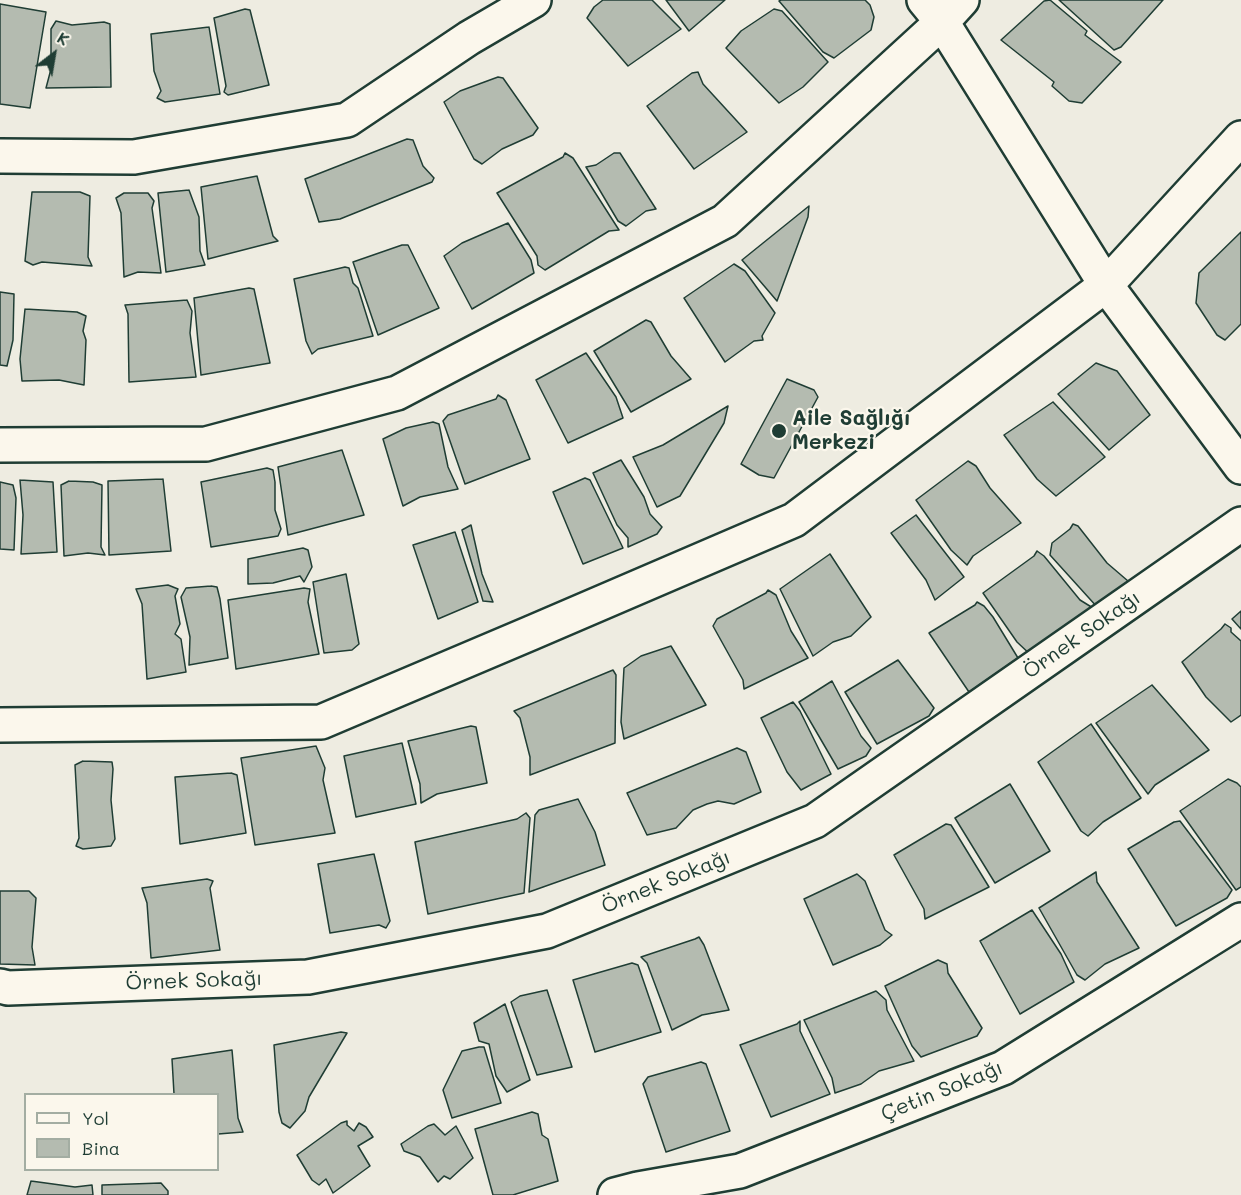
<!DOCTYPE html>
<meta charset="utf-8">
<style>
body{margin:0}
#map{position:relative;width:1241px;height:1195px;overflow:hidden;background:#eeece1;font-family:Mali,sans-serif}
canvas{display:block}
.legend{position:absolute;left:24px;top:1093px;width:195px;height:78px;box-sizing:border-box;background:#fbf7ec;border:2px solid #a3ada2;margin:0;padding:8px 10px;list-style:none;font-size:18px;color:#1f3d34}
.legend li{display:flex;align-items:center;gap:12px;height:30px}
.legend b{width:30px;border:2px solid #a3ada2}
.north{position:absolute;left:24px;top:24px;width:60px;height:60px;-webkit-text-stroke:4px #fbf7ec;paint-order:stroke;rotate:31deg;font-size:16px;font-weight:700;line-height:24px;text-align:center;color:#1f3d34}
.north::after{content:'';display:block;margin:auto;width:21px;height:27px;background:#1f3d34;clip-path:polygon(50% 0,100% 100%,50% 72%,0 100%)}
</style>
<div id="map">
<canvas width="1241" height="1195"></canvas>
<ul class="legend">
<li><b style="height:8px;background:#fbf7ec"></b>Yol</li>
<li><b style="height:16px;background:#b4bbb0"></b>Bina</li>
</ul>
<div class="north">K</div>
</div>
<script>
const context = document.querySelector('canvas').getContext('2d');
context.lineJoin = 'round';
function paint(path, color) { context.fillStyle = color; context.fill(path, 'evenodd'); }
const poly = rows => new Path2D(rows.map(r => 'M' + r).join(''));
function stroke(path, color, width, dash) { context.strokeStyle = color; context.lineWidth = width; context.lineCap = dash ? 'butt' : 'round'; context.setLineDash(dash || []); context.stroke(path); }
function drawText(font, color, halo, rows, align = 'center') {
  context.font = font + ' Mali,sans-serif'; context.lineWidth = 4.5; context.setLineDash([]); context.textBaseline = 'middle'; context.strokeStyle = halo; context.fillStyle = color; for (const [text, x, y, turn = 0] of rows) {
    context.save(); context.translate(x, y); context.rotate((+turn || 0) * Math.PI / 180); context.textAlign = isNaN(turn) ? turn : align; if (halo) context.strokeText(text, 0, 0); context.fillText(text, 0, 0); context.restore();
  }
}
const building = poly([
 [603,0,652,0,681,29,628,66,587,18,594,7,603,0],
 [666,0,725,0,689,31,666,0],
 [781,0,865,0,870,5,874,17,871,30,834,58,823,52,779,1,781,0],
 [1050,0,1087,31,1085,35,1121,62,1082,103,1069,101,1052,86,1054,82,1001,40,1044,1,1050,0],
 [1059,0,1163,0,1121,47,1114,50,1059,0],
 [0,4,46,12,30,108,0,104,0,4],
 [245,9,250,10,269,85,228,95,224,92,226,86,214,18,245,9],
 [774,9,782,11,828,62,803,87,779,103,726,48,741,31,774,9],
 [56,21,72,25,104,22,110,24,111,87,46,88,51,69,51,29,56,21],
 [209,27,220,94,165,102,157,98,161,91,154,71,151,34,209,27],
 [698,72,703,84,747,132,694,169,647,106,692,73,698,72],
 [498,77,503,78,538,128,533,135,502,149,482,164,474,159,444,102,460,91,498,77],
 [407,139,413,140,423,166,434,178,432,182,340,219,319,222,305,179,407,139],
 [565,153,573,158,619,230,609,231,545,270,538,265,537,256,497,193,563,157,565,153],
 [614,153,620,153,656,209,646,211,626,226,618,221,586,167,596,165,614,153],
 [257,176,273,236,278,241,208,259,201,187,257,176],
 [189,190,199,217,200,251,205,265,166,272,158,193,189,190],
 [32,192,80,192,90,196,88,257,92,266,42,262,33,265,25,261,32,192],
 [124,193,148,193,154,201,152,208,161,273,138,272,124,277,121,213,116,198,124,193],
 [809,206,808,217,777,301,742,260,809,206],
 [508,223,531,260,534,273,472,309,444,256,462,243,508,223],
 [1241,232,1241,324,1225,340,1217,335,1196,303,1199,273,1241,232],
 [402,245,408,245,439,308,378,335,353,262,402,245],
 [734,264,745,271,775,313,762,336,763,340,754,341,725,362,684,298,734,264],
 [345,267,349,268,353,283,358,288,373,336,318,349,312,354,306,341,294,279,345,267],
 [249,288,254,289,270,363,201,375,194,298,249,288],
 [0,292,14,294,13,340,7,366,0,365,0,292],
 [187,300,192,311,190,333,196,377,129,382,128,314,125,305,187,300],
 [25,309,77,312,86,316,83,331,86,340,84,385,59,380,22,381,20,359,25,309],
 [646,320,651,322,671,356,691,379,631,412,594,351,646,320],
 [586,353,616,397,623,418,568,443,536,380,586,353],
 [1096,363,1117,371,1150,415,1109,450,1058,394,1096,363],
 [787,379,814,390,818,397,774,478,759,475,741,464,787,379],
 [498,395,506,400,530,459,465,484,443,421,448,415,496,399,498,395],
 [1053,402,1105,457,1056,496,1037,479,1004,435,1053,402],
 [728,406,724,423,680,496,657,507,633,457,663,445,728,406],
 [433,422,439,424,448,467,458,489,420,497,403,506,383,439,406,428,433,422],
 [342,450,364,515,288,535,278,467,342,450],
 [621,460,644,497,650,514,662,527,657,534,628,547,628,538,617,525,593,473,621,460],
 [968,461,976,466,990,488,1021,523,973,556,967,565,951,550,916,500,968,461],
 [267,468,273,470,275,482,275,510,281,529,278,536,211,547,201,482,267,468],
 [585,478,590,480,623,548,583,564,553,492,585,478],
 [163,479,171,551,109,555,108,481,163,479],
 [20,480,53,482,57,552,21,554,23,515,20,480],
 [69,481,93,482,102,485,101,547,105,555,88,553,64,556,61,485,69,481],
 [0,482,13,485,16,498,14,550,0,549,0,482],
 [916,515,964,577,935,600,926,580,891,533,916,515],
 [1073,524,1078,526,1107,563,1128,581,1098,608,1050,555,1052,543,1070,529,1073,524],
 [471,525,482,574,493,602,483,601,462,530,471,525],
 [455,532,478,602,438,619,413,545,455,532],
 [303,548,308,550,312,567,304,582,300,576,273,583,248,584,248,559,303,548],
 [1037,551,1044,556,1080,600,1093,608,1034,658,1017,642,983,593,1034,556,1037,551],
 [830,554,871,617,851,636,833,642,813,656,780,589,830,554],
 [346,574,359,644,352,650,324,653,313,582,346,574],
 [168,585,178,589,175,596,180,624,175,634,181,639,186,672,147,679,142,604,136,589,168,585],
 [211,586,217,587,220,599,228,658,189,665,190,637,181,597,186,588,211,586],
 [304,588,310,589,308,602,319,654,236,669,228,600,304,588],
 [768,590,776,595,791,631,808,658,744,689,743,680,713,626,717,619,766,593,768,590],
 [977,602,984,606,993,617,1018,658,969,692,929,633,975,605,977,602],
 [1241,611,1241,629,1232,619,1241,611],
 [1225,624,1231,628,1231,632,1241,641,1241,715,1231,722,1206,697,1182,662,1221,629,1225,624],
 [671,646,706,705,624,739,621,722,624,668,641,656,671,646],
 [898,660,934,708,929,716,877,744,845,692,898,660],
 [613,670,616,675,615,743,530,775,530,757,520,718,514,711,613,670],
 [832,681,861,736,871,748,866,756,838,769,799,702,832,681],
 [1152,685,1209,750,1155,785,1148,794,1096,723,1152,685],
 [793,702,800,711,831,774,801,790,787,772,761,718,793,702],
 [1091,724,1141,798,1103,822,1088,836,1081,831,1038,762,1091,724],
 [471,726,476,727,487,783,437,794,421,803,420,784,408,741,471,726],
 [402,743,416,804,356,817,344,756,402,743],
 [316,746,325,768,323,780,335,833,255,845,241,758,316,746],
 [737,748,746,752,761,792,734,804,718,801,707,804,693,810,676,828,647,835,627,793,737,748],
 [83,761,112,762,113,769,111,800,115,839,111,846,83,849,76,846,79,838,75,765,83,761],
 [231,773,237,775,246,833,180,844,175,777,231,773],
 [1228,779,1237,783,1241,787,1241,887,1236,890,1180,811,1228,779],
 [1010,784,1050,851,995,883,955,818,1010,784],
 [578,799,595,832,605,865,529,892,535,815,539,810,578,799],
 [526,813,530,818,524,893,428,914,415,842,517,819,526,813],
 [1180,821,1232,890,1227,898,1176,926,1128,849,1174,822,1180,821],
 [946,824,951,825,989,887,925,919,924,909,894,855,946,824],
 [374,854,390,921,386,928,379,925,330,933,318,864,374,854],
 [1096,872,1097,882,1139,948,1105,964,1085,980,1077,975,1039,908,1096,872],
 [857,874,865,881,885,930,892,935,880,945,833,965,804,899,857,874],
 [207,879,213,881,210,888,220,950,151,958,147,903,142,888,207,879],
 [0,891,29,891,36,898,32,947,35,965,0,964,0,891],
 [1032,910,1061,954,1074,982,1020,1014,980,941,1032,910],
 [699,937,704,945,729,1010,702,1015,672,1030,647,963,641,957,695,939,699,937],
 [938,960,947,964,948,973,982,1028,977,1036,921,1057,912,1046,885,986,938,960],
 [632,963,638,965,661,1032,595,1052,573,980,632,963],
 [547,990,572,1067,537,1075,511,1002,520,996,547,990],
 [876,991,886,1000,887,1010,914,1061,879,1071,861,1084,835,1093,832,1078,804,1020,876,991],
 [505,1004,530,1080,507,1092,496,1076,489,1044,479,1041,474,1023,505,1004],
 [800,1021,800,1031,830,1094,771,1117,740,1045,797,1024,800,1021],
 [341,1032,347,1033,309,1097,305,1111,290,1128,282,1123,279,1112,274,1045,341,1032],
 [479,1047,484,1047,501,1103,452,1118,443,1090,462,1051,479,1047],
 [232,1050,238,1118,243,1132,218,1134,218,1094,174,1094,172,1059,232,1050],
 [701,1062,706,1064,730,1131,666,1152,643,1084,648,1077,701,1062],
 [532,1112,538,1114,542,1135,548,1139,558,1181,513,1195,493,1195,475,1129,532,1112],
 [347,1121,347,1125,354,1131,359,1123,366,1127,373,1137,358,1146,370,1166,333,1193,326,1179,319,1185,312,1180,297,1155,341,1123,347,1121],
 [434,1124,445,1135,456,1126,473,1158,450,1179,444,1176,438,1182,420,1157,404,1151,401,1144,428,1126,434,1124],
 [31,1181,75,1187,92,1185,93,1195,27,1195,31,1181],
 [161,1183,168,1191,168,1195,102,1195,102,1185,161,1183]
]);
const street = poly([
 [924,0,942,22,1106,285,1241,467],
 [0,156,134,157,347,120,469,38,534,0],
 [0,445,206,444,397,393,725,221,942,22,962,0],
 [0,725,321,722,531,633,794,520,1106,285,1241,138],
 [0,986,8,988,308,977,547,931,815,821,1241,524],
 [615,1195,638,1189,740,1171,1003,1068,1241,920]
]);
const markers = [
 [779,431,8,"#1f3d34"]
];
const poiNames = [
 ["Aile Sağlığı",792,419],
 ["Merkezi",792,443]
];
const streetNames = [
 ["Örnek Sokağı",1082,635,-35],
 ["Örnek Sokağı",666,882,-22],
 ["Örnek Sokağı",194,981,-2],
 ["Çetin Sokağı",942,1091,-22]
];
paint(building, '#b4bbb0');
stroke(building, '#1f3d34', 1.5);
stroke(street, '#1f3d34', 38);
stroke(street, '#fbf7ec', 33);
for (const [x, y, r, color] of markers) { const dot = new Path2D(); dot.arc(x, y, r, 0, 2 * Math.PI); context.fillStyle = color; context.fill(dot); stroke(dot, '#fbf7ec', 2); }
drawText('bold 21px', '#1f3d34', '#fbf7ec', poiNames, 'left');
drawText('21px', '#1f3d34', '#fbf7ec', streetNames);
</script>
